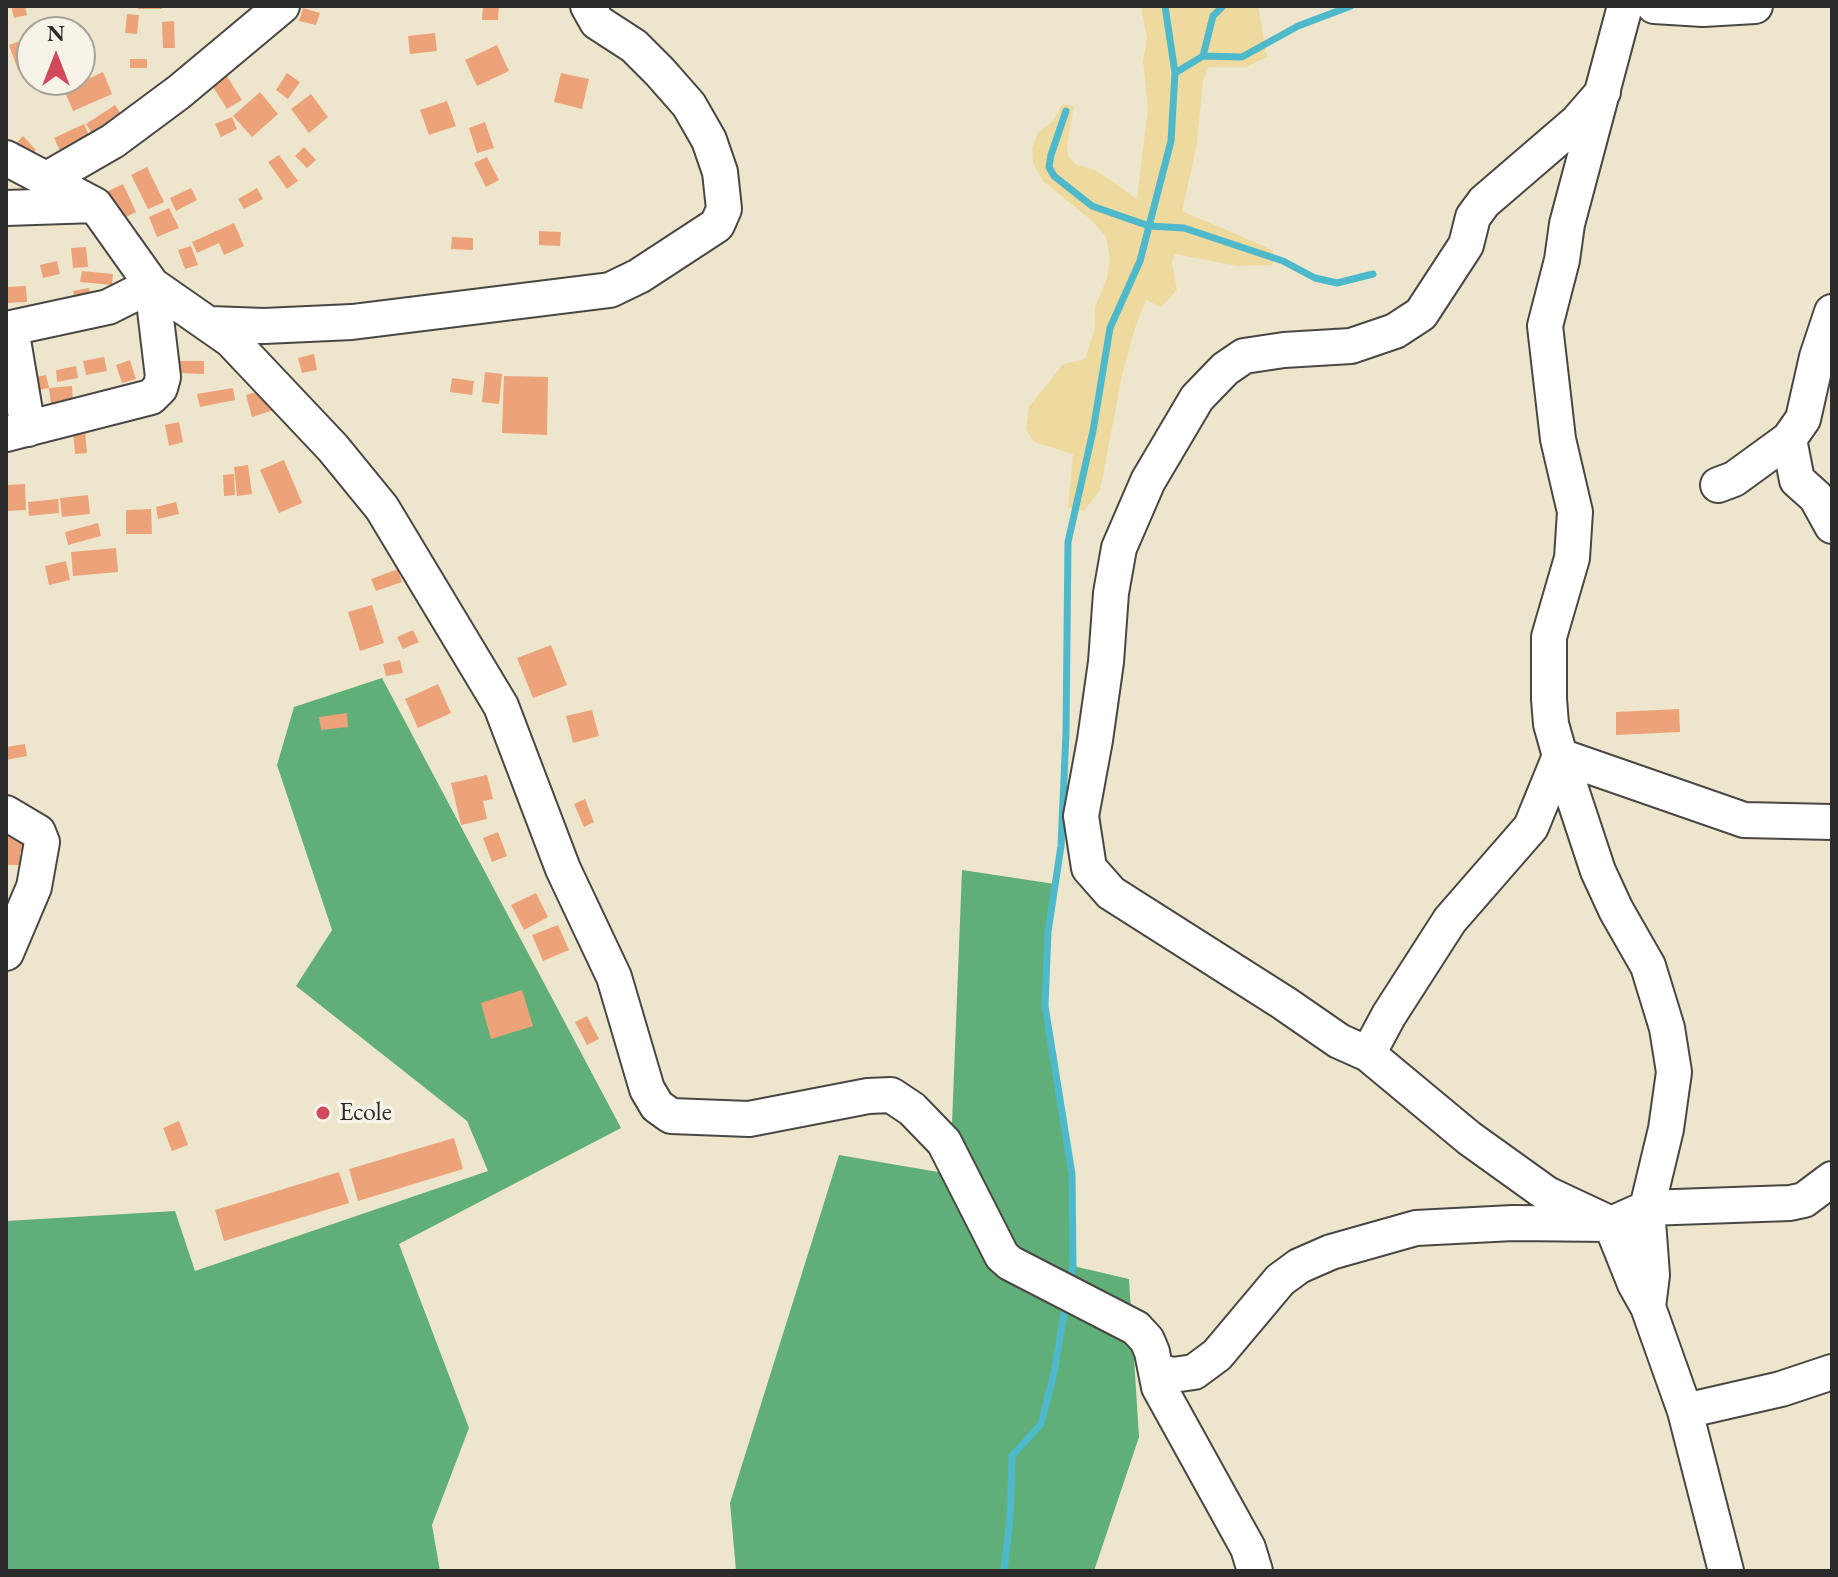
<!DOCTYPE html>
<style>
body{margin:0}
#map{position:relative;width:1838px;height:1577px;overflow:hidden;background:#eee6cc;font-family:"EB Garamond",serif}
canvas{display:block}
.frame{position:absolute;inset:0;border:8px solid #2b2b2b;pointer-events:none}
.north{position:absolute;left:16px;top:16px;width:80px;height:80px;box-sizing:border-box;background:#f7f3e8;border:2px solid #a5a39c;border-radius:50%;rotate:0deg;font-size:22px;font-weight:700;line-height:32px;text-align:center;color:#2b2b2b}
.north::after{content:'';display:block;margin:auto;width:28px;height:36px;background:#d1495b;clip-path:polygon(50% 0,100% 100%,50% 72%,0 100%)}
</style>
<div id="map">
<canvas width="1838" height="1577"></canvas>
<div class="frame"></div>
<div class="north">N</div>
</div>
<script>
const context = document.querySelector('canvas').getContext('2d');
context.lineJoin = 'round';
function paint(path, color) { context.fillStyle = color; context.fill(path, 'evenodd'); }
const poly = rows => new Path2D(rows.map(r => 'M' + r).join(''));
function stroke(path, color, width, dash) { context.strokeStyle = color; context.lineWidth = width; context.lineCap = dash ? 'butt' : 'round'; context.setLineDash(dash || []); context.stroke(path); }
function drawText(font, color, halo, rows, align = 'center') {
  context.font = font + ' "EB Garamond",serif'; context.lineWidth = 7; context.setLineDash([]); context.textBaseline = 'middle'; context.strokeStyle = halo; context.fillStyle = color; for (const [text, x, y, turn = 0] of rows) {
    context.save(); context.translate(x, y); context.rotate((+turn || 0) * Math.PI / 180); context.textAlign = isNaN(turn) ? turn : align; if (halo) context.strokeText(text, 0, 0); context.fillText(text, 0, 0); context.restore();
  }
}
const forest = poly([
 [382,678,621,1128,399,1244,469,1428,432,1525,440,1571,6,1571,6,1221,175,1211,195,1271,488,1171,467,1121,296,986,332,930,277,765,294,707],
 [962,870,1055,884,1048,932,1045,1006,1072,1174,1073,1266,1129,1279,1139,1437,1094,1571,736,1571,730,1503,839,1155,950,1174]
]);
const sand = poly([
 [1141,6,1258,6,1267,57,1246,67,1209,67,1203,79,1197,144,1182,211,1273,250,1273,265,1237,266,1175,254,1172,262,1177,290,1161,307,1146,300,1136,325,1123,371,1100,490,1084,511,1068,508,1073,454,1034,442,1026,429,1029,407,1063,364,1085,359,1095,328,1095,307,1107,278,1110,258,1106,237,1091,220,1043,181,1033,163,1032,148,1038,133,1052,122,1063,104,1074,106,1067,145,1068,156,1075,164,1097,171,1137,199,1148,108,1143,61,1147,38]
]);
const stream = poly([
 [1203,56,1242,57,1298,26,1351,6],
 [1175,73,1203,56,1213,16,1223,6],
 [1066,111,1051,155,1049,167,1054,176,1092,206,1149,226,1184,228,1283,261,1315,278,1337,283,1373,274],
 [1069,1285,1073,1266,1072,1174,1045,1006,1048,932,1061,846,1066,733,1068,542,1093,431,1110,328,1140,261,1171,141,1175,73,1165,6],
 [1004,1571,1010,1518,1012,1456,1041,1424,1054,1373,1066,1301]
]);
const building = poly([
 [11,6,25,6,27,15,14,18],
 [138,6,162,6,162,9,138,9],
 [483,6,499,6,498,20,482,20],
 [303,8,320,13,316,25,299,21],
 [127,14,139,15,137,34,125,33],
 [174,21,175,48,163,48,162,22],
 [435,33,437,51,410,54,408,36],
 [32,37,32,65,18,70,9,45],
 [497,45,509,71,477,86,465,60],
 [130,59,147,59,147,68,130,68],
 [223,70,242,100,227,109,208,79],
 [103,72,112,94,73,111,64,90],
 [287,73,300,82,288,99,276,90],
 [561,73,589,79,582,109,554,102],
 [260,92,278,114,252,137,233,116],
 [311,94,328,117,309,133,291,109],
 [447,101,456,126,429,135,420,110],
 [115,105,133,131,103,150,86,124],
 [232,117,237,129,221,137,215,124],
 [485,122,494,148,477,153,469,128],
 [84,124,98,154,68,168,54,138],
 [23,136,36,150,22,164,9,151],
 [304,147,316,160,307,168,295,156],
 [279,155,298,181,287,189,268,162],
 [487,157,499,180,486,187,474,163],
 [147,167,164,202,148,209,131,175],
 [123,184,136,212,114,223,100,195],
 [191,188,197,200,176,211,170,198],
 [257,188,263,199,244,209,238,199],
 [169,208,179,228,157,237,149,217],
 [234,223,244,246,224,255,219,243,197,253,192,242],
 [539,231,561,232,560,246,539,245],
 [452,237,473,238,473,250,451,249],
 [191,246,198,265,185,269,178,250],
 [86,247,88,267,73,268,71,248],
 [57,261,60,274,43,278,40,265],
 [82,271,113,274,112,285,80,282],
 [26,286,27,302,6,303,6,287],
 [89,288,91,299,75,302,73,291],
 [314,354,317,370,302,373,298,358],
 [104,357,107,371,86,375,83,361],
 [130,360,136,379,122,383,116,365],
 [179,361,204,361,204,374,179,373],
 [76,366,78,378,57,382,56,370],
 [485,372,502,374,499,404,482,402],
 [46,375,49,388,27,392,25,379],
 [504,376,548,377,547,435,502,433],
 [452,378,474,381,472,395,450,392],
 [279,385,286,406,252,417,246,395],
 [72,386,73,404,51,405,49,388],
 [233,388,235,400,200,407,197,394],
 [179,422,183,442,169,446,165,425],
 [85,430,87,453,75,454,73,431],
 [284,460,302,503,279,513,260,470],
 [248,465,252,494,237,496,234,467],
 [234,474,235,495,224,496,223,475],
 [25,484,26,510,6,511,6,485],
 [88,495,90,514,62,517,60,498],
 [58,499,59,513,29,516,28,502],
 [176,502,179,514,158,519,156,507],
 [151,509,152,534,126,534,126,510],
 [98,523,101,536,68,545,65,532],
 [116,548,118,572,73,576,71,552],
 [66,561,70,580,49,585,45,566],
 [398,569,402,582,376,591,371,579],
 [372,605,384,643,360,651,348,612],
 [413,630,419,642,403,649,397,637],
 [551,645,567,685,533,698,517,658],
 [400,660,403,673,386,676,383,664],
 [438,684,451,713,418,728,405,699],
 [1679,709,1680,732,1616,735,1616,712],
 [592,710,599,736,573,743,566,716],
 [347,713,348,727,321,730,319,717],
 [25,744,27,756,6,760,6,747],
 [487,775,493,799,483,801,487,819,461,825,451,783],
 [585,799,594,822,584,827,574,804],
 [498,832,507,856,492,862,483,838],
 [36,836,36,852,20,852,20,865,6,865,6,837],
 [536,893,548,917,524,930,511,905],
 [558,925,569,950,543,961,532,935],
 [522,990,533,1026,491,1039,481,1003],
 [587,1016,599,1039,587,1045,575,1022],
 [179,1121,188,1145,172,1151,163,1128],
 [454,1138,463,1169,358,1201,349,1169],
 [339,1172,349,1203,224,1241,215,1210]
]);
const minor = poly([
 [1625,6,1567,224,1562,260,1545,326,1558,439,1575,512,1572,558,1549,637,1549,699,1551,724,1560,756,1598,871,1616,910,1648,966,1667,1028,1674,1072,1666,1129,1647,1208,1652,1275,1648,1307],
 [1654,6,1703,9,1755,6],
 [1603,92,1577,122,1484,202,1473,217,1466,245,1421,314,1395,331,1351,346,1284,350,1244,356,1225,369,1197,398,1148,481,1119,548,1111,593,1106,662,1095,740,1081,816,1089,868,1111,893,1284,1003,1339,1041,1368,1054,1389,1015,1450,920,1531,827,1560,756,1744,820,1832,822],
 [6,158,95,205,152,285,231,340,333,448,382,508,501,706,563,869,614,977,647,1089,657,1106,671,1116,749,1119,868,1096,891,1095,912,1109,944,1142,1002,1256,1010,1263,1136,1328,1147,1340,1152,1352,1159,1387,1248,1548,1255,1571],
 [47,179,113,141,179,92,282,6],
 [6,208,95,205],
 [210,324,264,326,352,322,610,290,639,276,717,225,724,209,720,172,709,140,689,105,660,72,634,46,597,22,588,6],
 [11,328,28,429],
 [6,329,108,307,152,285,163,377,160,388,151,397,6,434],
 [1789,439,1797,480,1816,497,1832,526],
 [1718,485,1734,479,1789,439,1803,419,1817,357,1832,312],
 [6,813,38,832,42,842,34,887,6,953],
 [1368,1054,1469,1138,1547,1194,1611,1224,1635,1284,1648,1307,1685,1411,1781,1389,1832,1372],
 [1157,1371,1173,1375,1194,1372,1217,1355,1280,1280,1299,1266,1331,1252,1416,1228,1513,1223,1611,1224,1647,1208,1790,1203,1804,1200,1832,1179],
 [1685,1411,1726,1571]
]);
const markers = [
 [323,1113,8,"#d1495b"]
];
const poiNames = [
 ["Ecole",339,1113]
];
paint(forest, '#61af78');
paint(sand, '#eeda9e');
stroke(stream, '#4fb9cc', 7);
paint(building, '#eca37a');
stroke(minor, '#484743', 38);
stroke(minor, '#fff', 34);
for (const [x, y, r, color] of markers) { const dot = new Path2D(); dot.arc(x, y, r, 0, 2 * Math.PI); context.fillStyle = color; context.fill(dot); stroke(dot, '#f7f3e8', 3); }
drawText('26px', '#2b2b2b', '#f7f3e8', poiNames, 'left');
</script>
